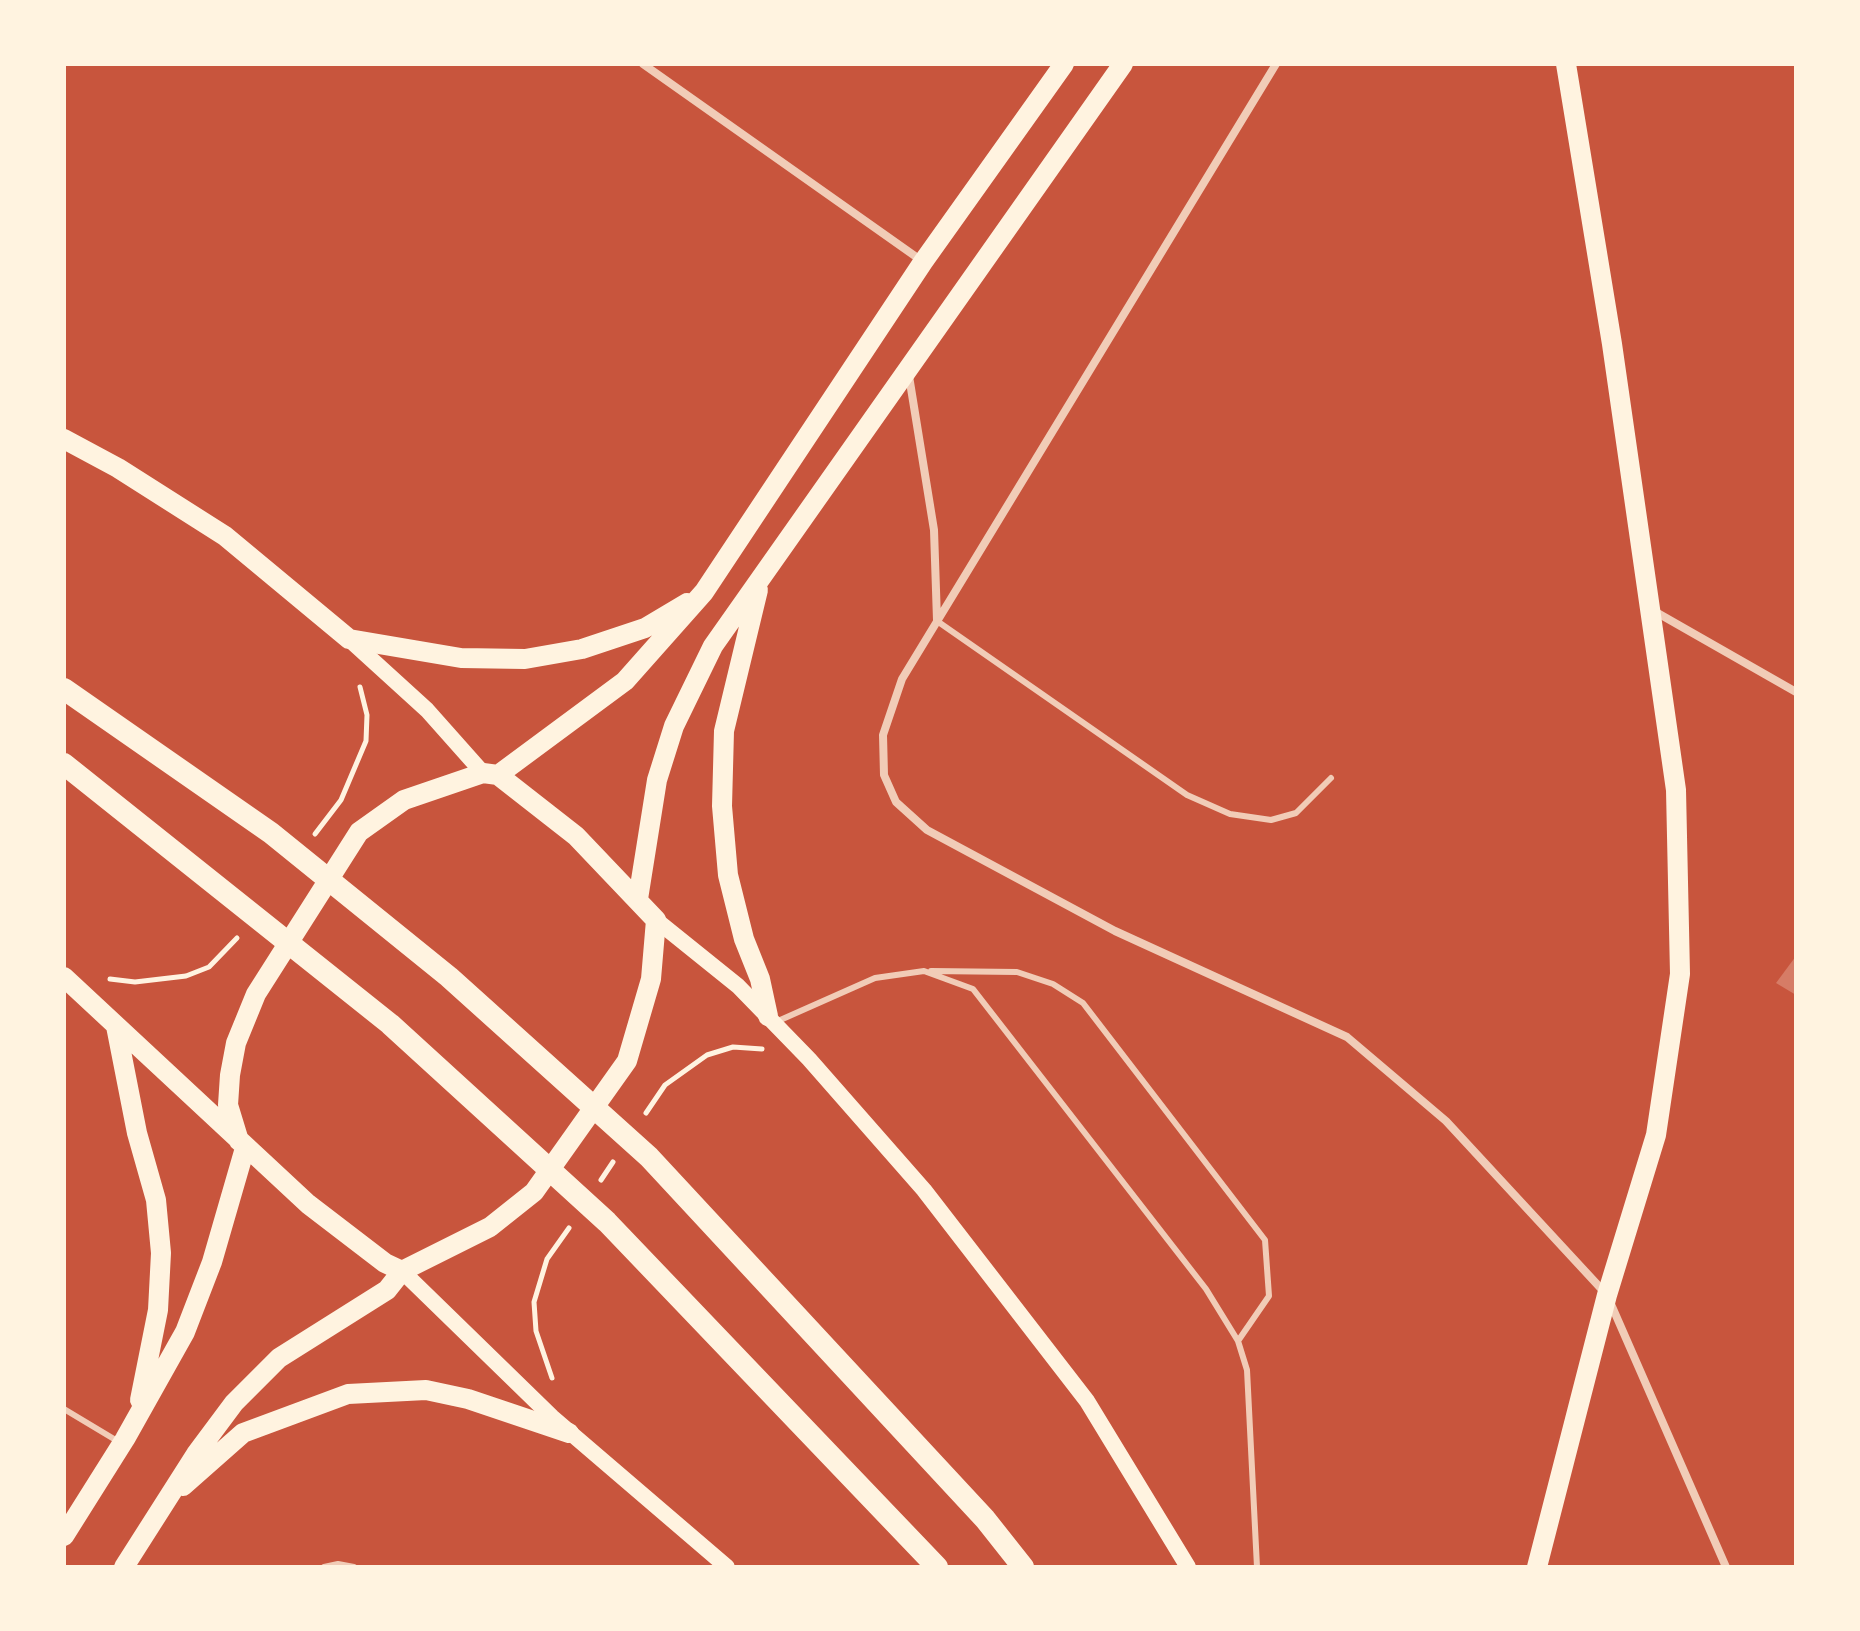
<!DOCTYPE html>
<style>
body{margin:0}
#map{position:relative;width:1860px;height:1631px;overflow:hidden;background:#c8553d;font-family:"Varela Round",sans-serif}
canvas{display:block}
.frame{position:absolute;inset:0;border:66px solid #fff3e0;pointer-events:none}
</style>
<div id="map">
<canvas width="1860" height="1631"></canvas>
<div class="frame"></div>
</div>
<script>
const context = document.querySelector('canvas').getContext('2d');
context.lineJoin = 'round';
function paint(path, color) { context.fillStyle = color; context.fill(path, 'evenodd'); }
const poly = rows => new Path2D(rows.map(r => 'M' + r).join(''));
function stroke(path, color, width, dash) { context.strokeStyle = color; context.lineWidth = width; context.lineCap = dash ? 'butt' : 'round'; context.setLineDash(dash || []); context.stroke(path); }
const building = poly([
 [1796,956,1796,995,1776,983]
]);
const path = poly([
 [315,834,341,800,366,741,367,715,360,687],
 [110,979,135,982,186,976,209,967,237,938],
 [646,1113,665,1085,707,1055,733,1047,762,1049],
 [601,1180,613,1162],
 [552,1378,536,1331,534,1302,547,1259,569,1228]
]);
const service = poly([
 [937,621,1187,795,1230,814,1271,820,1296,813,1331,778],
 [931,971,1017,972,1053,984,1083,1003,1265,1240,1269,1296,1238,1341],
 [778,1021,875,978,924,971,973,989,1206,1289,1238,1341,1247,1370,1257,1567],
 [64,1409,119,1442],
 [324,1567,338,1564,354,1567]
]);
const minor = poly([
 [643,64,922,261],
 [1276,64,902,679,883,735,884,775,896,802,927,830,1115,931,1347,1037,1446,1121,1607,1295,1726,1567],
 [909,376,934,530,937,620],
 [1654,611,1796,692]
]);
const secondary = poly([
 [349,639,427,710,483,773],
 [656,920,738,986,809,1059,924,1190,1087,1401,1188,1567],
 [402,1271,552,1417,727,1567]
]);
const primary = poly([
 [64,439,118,468,225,536,349,639,461,658,525,659,582,649,645,628,687,603],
 [758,590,724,731,722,806,728,875,744,939,760,979,768,1016],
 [498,775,625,681,704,592,923,262,1064,64],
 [638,899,657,780,674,726,713,646,1123,64],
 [64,977,308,1204,385,1263,402,1271],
 [116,1026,137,1133,156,1200,161,1253,158,1310,140,1400],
 [183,1486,243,1433,348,1394,426,1390,468,1399,569,1433],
 [64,1536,125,1439,185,1332,212,1262,245,1148],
 [124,1567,196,1454,234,1403,279,1358,387,1290,402,1271,490,1227,534,1192,627,1061,651,979,656,920,576,836,498,775,483,773,404,800,359,832,256,994,236,1043,230,1075,228,1105,239,1141],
 [1537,1567,1607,1295,1656,1135,1680,974,1676,790,1612,344,1566,64]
]);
const trunk = poly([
 [64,689,271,833,449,977,649,1157,985,1519,1023,1567],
 [64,764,390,1024,607,1222,937,1567]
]);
paint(building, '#d67c66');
stroke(path, '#fff3e0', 5);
stroke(service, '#f1ccb7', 6);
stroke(minor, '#f1ccb7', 8);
stroke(secondary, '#fff3e0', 16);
stroke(primary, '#fff3e0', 20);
stroke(trunk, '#fff3e0', 22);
</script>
